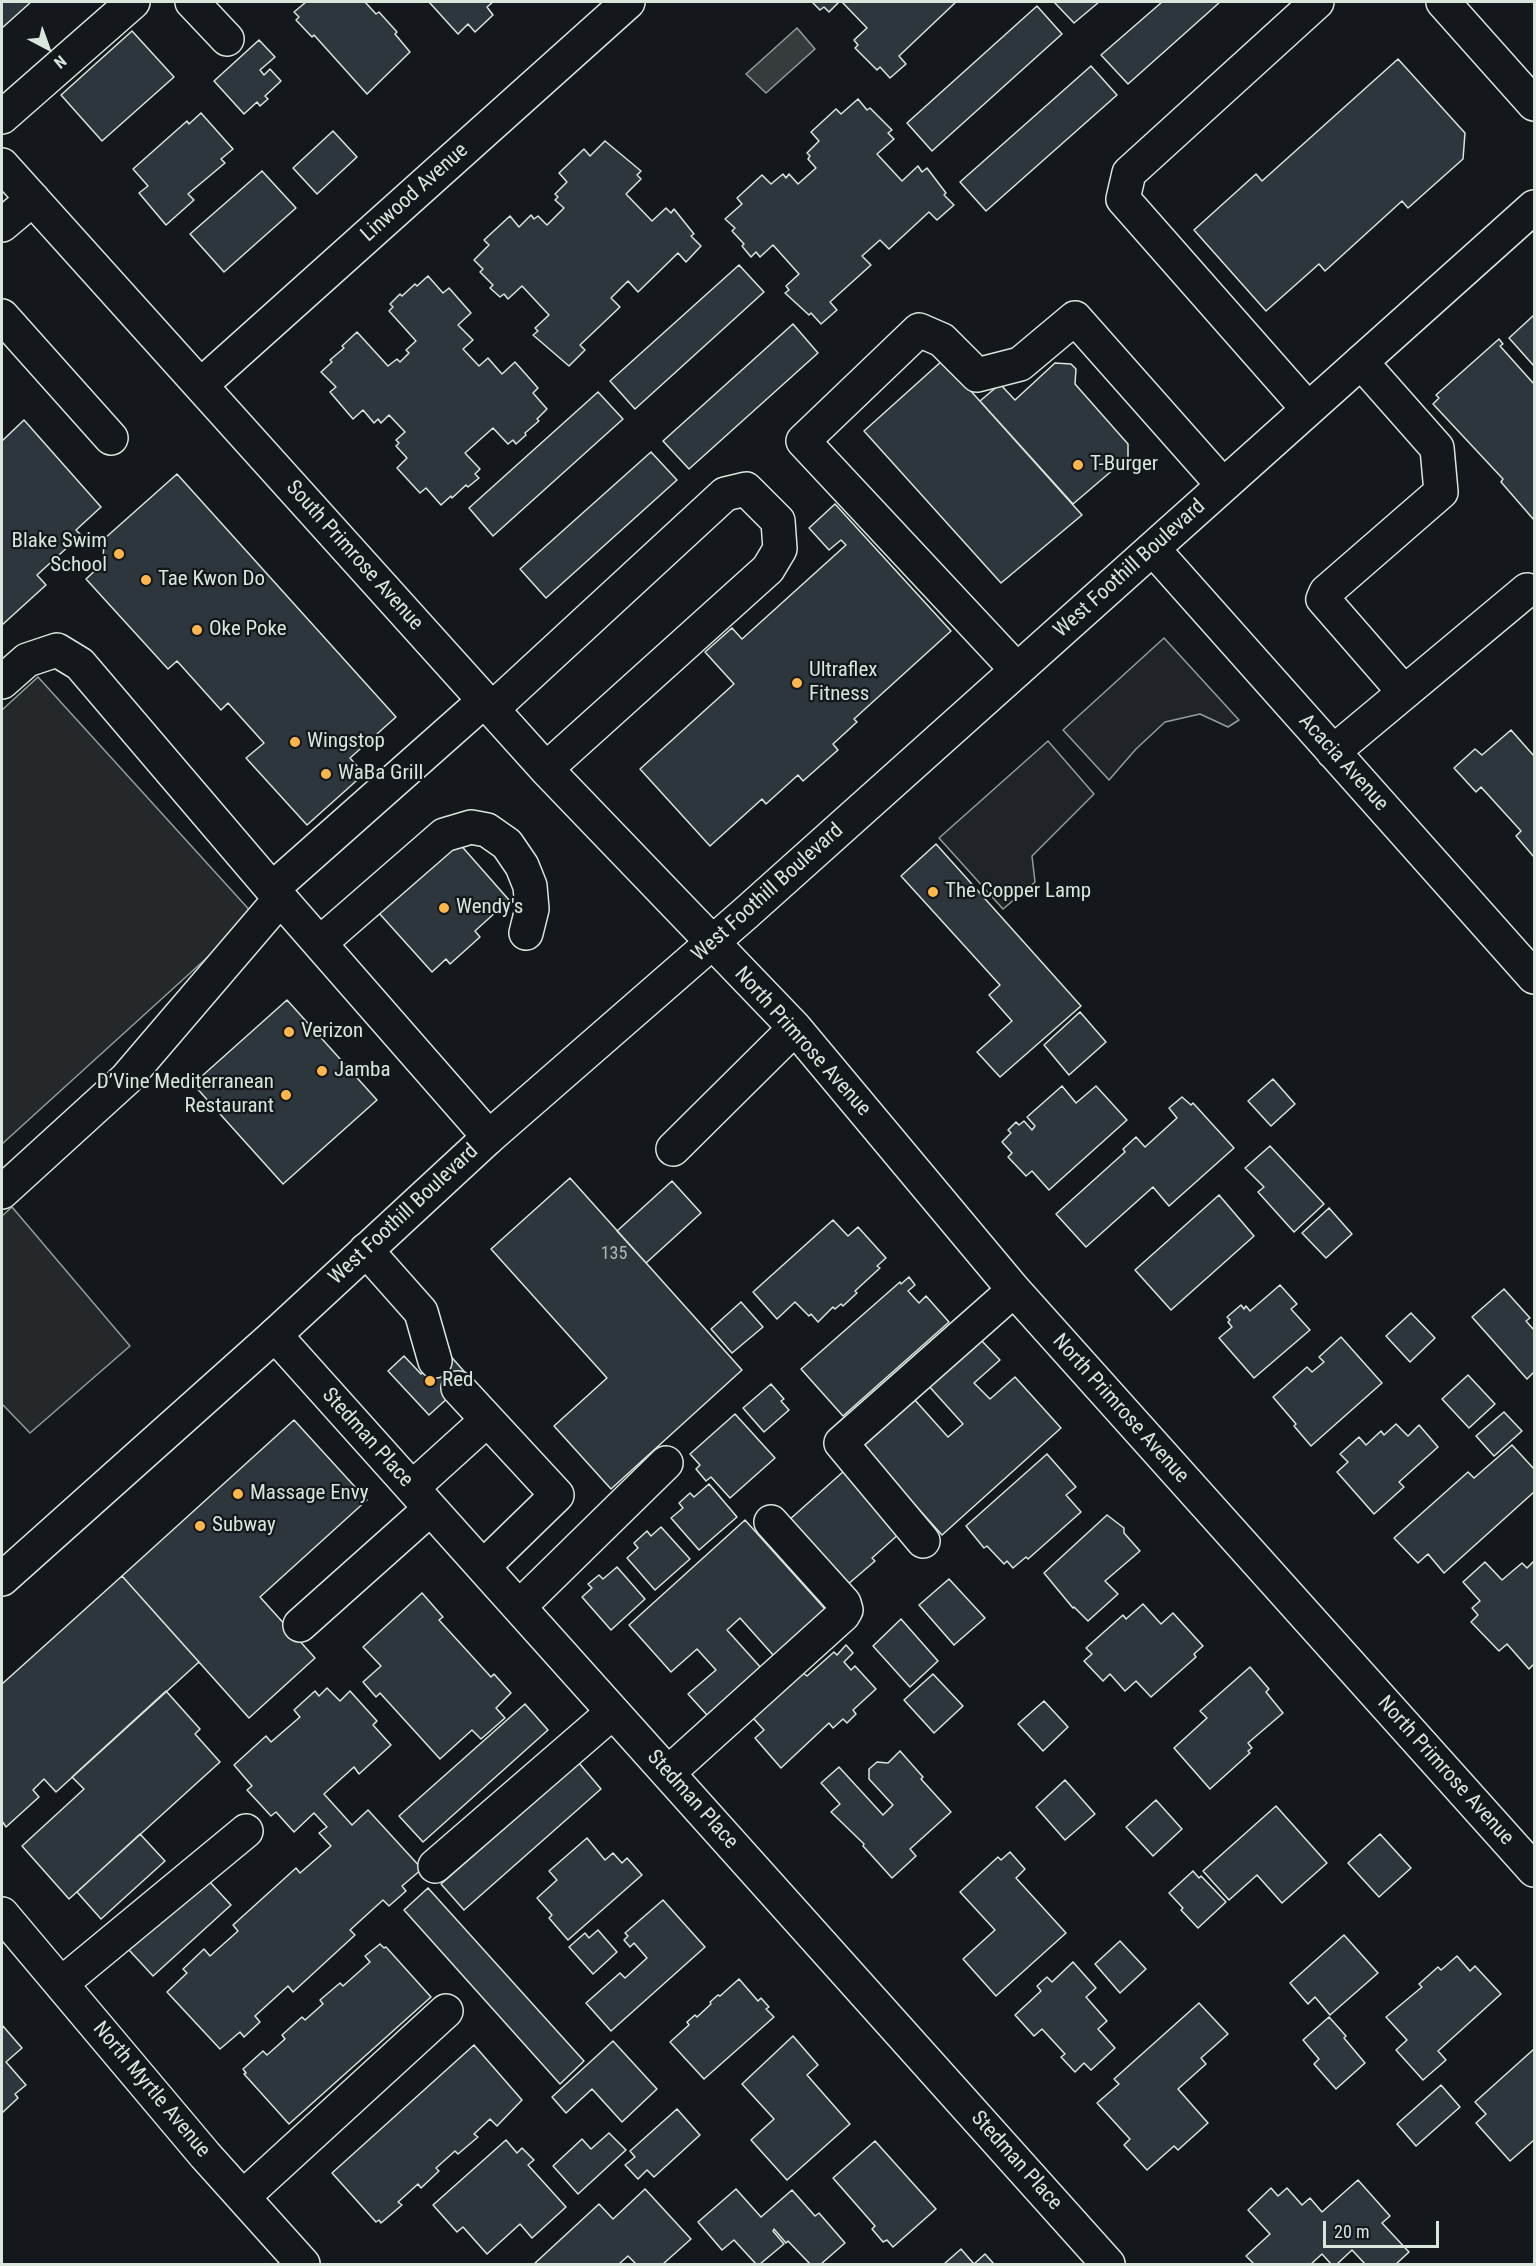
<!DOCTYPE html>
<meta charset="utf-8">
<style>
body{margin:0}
#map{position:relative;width:1536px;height:2266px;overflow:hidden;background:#14181c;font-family:"Roboto Condensed",sans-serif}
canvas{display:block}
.frame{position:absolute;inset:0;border:3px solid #d8e6dc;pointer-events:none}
.north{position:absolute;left:18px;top:18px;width:60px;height:60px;-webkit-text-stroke:4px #14181c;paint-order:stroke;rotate:139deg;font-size:16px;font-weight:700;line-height:24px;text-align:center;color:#d8e6dc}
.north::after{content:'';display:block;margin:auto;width:21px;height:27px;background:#d8e6dc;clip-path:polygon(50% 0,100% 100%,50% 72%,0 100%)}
.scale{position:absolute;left:1323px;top:2221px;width:116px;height:27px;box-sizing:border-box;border:3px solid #d8e6dc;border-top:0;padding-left:8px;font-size:18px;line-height:21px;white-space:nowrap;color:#d8e6dc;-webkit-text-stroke:4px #14181c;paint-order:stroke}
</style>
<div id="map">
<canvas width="1536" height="2266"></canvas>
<div class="frame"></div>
<div class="north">N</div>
<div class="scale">20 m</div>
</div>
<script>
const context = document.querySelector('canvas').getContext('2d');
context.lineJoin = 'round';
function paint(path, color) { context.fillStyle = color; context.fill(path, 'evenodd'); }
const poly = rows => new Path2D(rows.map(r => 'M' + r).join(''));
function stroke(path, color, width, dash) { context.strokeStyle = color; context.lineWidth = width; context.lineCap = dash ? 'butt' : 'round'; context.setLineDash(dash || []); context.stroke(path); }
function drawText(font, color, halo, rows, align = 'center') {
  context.font = font + ' "Roboto Condensed",sans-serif'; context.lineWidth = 4.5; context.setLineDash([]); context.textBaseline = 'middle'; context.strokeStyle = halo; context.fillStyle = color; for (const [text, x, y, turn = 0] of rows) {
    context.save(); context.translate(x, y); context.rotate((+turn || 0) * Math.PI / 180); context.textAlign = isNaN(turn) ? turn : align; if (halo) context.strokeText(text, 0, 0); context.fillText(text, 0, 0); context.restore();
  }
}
const green = poly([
 [1164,638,1239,720,1228,727,1200,714,1165,722,1136,749,1109,780,1063,730,1164,638],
 [1048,741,1094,794,1032,856,1035,882,1003,909,939,838,1048,741]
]);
const parking = poly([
 [38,677,254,915,2,1144,2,710,38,677],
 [12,1207,130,1346,30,1433,3,1405,2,1405,2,1216,12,1207]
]);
const water = poly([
 [797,28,815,49,766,93,746,74,797,28]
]);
const building = poly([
 [2,2,31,2,2,28,2,2],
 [306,2,365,2,376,14,379,12,397,32,395,34,410,52,367,94,314,35,312,37,296,20,299,17,294,12,306,2],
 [429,2,493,2,487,7,493,15,475,32,468,24,458,34,429,2],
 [812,2,839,2,829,12,824,7,820,10,812,2],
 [842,2,956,2,899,56,906,64,890,78,880,67,877,70,855,48,858,45,854,40,867,28,842,2],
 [1054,2,1099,2,1074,23,1054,2],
 [1162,2,1220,2,1128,84,1101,55,1162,2],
 [1037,6,1062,34,932,151,907,123,1037,6],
 [132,31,174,77,102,141,61,95,132,31],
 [259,40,275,57,260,70,264,75,270,69,281,81,265,96,268,99,260,106,257,102,244,114,214,81,259,40],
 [1398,59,1465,133,1463,159,1408,208,1402,201,1325,271,1319,264,1266,311,1194,230,1256,174,1262,181,1398,59],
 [1091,66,1117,95,986,211,960,182,1091,66],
 [858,99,867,110,870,108,892,130,888,133,894,139,877,154,902,181,918,166,922,172,927,168,946,193,944,195,954,205,937,220,929,212,889,249,880,240,862,256,871,265,830,302,837,310,821,324,811,313,809,315,785,293,789,290,786,286,799,274,773,245,760,257,756,252,751,257,742,246,744,244,732,231,735,228,725,219,742,204,737,198,762,175,771,184,783,174,786,178,789,174,798,184,816,168,808,159,810,156,807,153,819,141,811,132,836,109,841,114,858,99],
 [201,113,233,149,221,159,225,163,188,194,194,200,166,225,139,193,148,186,133,169,187,121,189,124,201,113],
 [333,131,357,157,317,194,293,168,333,131],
 [605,141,641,171,637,175,641,179,626,194,652,221,666,208,671,213,674,209,694,234,691,236,701,246,686,262,678,253,638,292,628,281,611,298,620,307,580,345,585,350,569,366,533,335,538,331,535,328,549,315,522,286,508,299,504,294,500,297,490,288,493,285,480,272,483,269,474,260,489,245,484,240,510,216,519,227,531,215,534,219,538,216,547,225,564,208,555,200,558,197,555,194,567,182,559,173,584,149,590,156,605,141],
 [262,171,296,208,224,272,190,234,262,171],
 [739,265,764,292,635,409,610,381,739,265],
 [428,276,443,293,449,288,471,313,458,325,473,340,463,349,479,366,488,358,502,374,515,362,538,388,533,393,547,409,537,419,539,421,525,433,526,435,516,444,513,440,508,444,493,428,465,453,480,469,475,474,479,478,468,487,466,485,452,498,451,496,441,505,426,488,420,493,397,468,407,458,396,446,399,443,396,440,405,432,389,415,381,423,378,419,374,423,363,410,353,419,330,392,336,387,321,372,332,362,330,360,344,348,342,346,357,332,388,366,397,359,400,362,409,353,406,350,416,341,389,311,393,307,390,304,400,294,402,296,415,284,417,286,428,276],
 [1534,315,1534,366,1509,338,1534,315],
 [793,324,818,353,689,469,663,441,793,324],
 [1499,339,1503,344,1500,346,1534,384,1534,520,1501,482,1503,479,1433,404,1439,398,1436,395,1499,339],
 [943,360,1082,515,1001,583,864,431,943,360],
 [1055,363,1071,364,1076,369,1075,384,1128,444,1128,457,1073,504,980,401,1000,384,1015,400,1055,363],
 [598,392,623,419,493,536,469,508,598,392],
 [24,420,101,507,76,530,81,535,37,575,46,585,2,625,2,441,24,420],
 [651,452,677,480,546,598,520,569,651,452],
 [177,474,396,717,350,758,364,774,307,825,246,758,264,743,228,703,221,710,177,661,168,669,86,579,103,563,104,539,177,474],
 [835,504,951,631,854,719,857,722,833,744,838,750,803,781,798,775,766,804,762,799,710,846,640,769,734,684,705,652,732,628,742,639,846,545,841,540,829,550,809,528,835,504],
 [1511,730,1534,756,1534,857,1516,836,1521,831,1481,787,1476,792,1454,768,1475,749,1482,755,1511,730],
 [458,842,509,900,475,931,480,937,450,964,446,959,432,972,378,912,458,842],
 [936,844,1081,1006,1000,1077,977,1052,1012,1021,989,995,1000,985,901,876,936,844],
 [287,1000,377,1100,283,1184,193,1084,287,1000],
 [1080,1012,1106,1042,1069,1075,1044,1045,1080,1012],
 [1273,1079,1295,1104,1271,1126,1248,1101,1273,1079],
 [1062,1086,1076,1103,1096,1086,1127,1120,1049,1190,1032,1171,1026,1176,1008,1157,1012,1153,1002,1142,1011,1133,1008,1130,1016,1122,1019,1125,1024,1121,1032,1130,1035,1126,1027,1117,1062,1086],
 [1182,1097,1191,1105,1193,1103,1234,1148,1169,1206,1153,1187,1086,1247,1056,1214,1125,1152,1123,1149,1136,1137,1145,1147,1177,1118,1169,1108,1182,1097],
 [1270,1146,1324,1204,1294,1232,1258,1192,1264,1187,1245,1168,1270,1146],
 [570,1178,742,1370,611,1489,554,1426,607,1378,491,1249,570,1178],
 [672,1181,701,1213,646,1263,617,1231,672,1181],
 [1219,1195,1254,1236,1171,1310,1135,1270,1219,1195],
 [1329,1208,1352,1234,1326,1258,1302,1233,1329,1208],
 [833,1220,848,1236,858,1227,886,1258,877,1266,880,1268,855,1291,857,1293,843,1306,841,1304,835,1309,833,1307,818,1322,811,1314,809,1316,795,1302,777,1319,753,1292,833,1220],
 [909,1277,915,1285,908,1291,919,1303,926,1296,949,1322,843,1416,801,1369,900,1282,901,1284,909,1277],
 [1280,1285,1297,1304,1291,1309,1310,1330,1254,1378,1219,1338,1232,1327,1228,1322,1230,1320,1227,1317,1241,1305,1244,1309,1246,1306,1250,1311,1280,1285],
 [1504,1289,1530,1318,1526,1321,1534,1330,1534,1372,1527,1379,1472,1317,1504,1289],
 [741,1302,763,1327,732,1353,711,1329,741,1302],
 [1411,1313,1435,1338,1410,1362,1386,1336,1411,1313],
 [1341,1337,1382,1383,1311,1446,1294,1426,1296,1424,1273,1397,1307,1367,1312,1372,1324,1362,1319,1357,1341,1337],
 [981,1340,1000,1360,974,1383,990,1399,1015,1377,1061,1428,942,1535,862,1446,914,1399,948,1437,963,1424,927,1384,981,1340],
 [446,1351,470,1378,429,1415,388,1371,404,1356,421,1374,446,1351],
 [1468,1375,1495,1404,1469,1428,1442,1399,1468,1375],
 [771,1384,784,1399,781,1401,789,1410,764,1432,743,1408,771,1384],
 [1504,1412,1522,1431,1494,1456,1476,1436,1504,1412],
 [735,1414,775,1458,730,1498,711,1477,706,1481,696,1469,700,1465,690,1454,735,1414],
 [294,1420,367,1500,260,1597,315,1658,249,1718,122,1576,294,1420],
 [1396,1424,1408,1436,1419,1425,1438,1447,1399,1482,1404,1487,1374,1514,1337,1472,1348,1462,1340,1454,1359,1437,1366,1445,1381,1431,1384,1435,1396,1424],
 [1512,1445,1534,1469,1534,1492,1444,1573,1428,1554,1418,1563,1394,1538,1468,1472,1474,1478,1512,1445],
 [1047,1454,1076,1487,1066,1495,1081,1512,1028,1559,1026,1557,1013,1568,1007,1561,1004,1564,987,1546,984,1548,966,1526,1047,1454],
 [844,1471,900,1533,872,1558,875,1561,847,1585,789,1520,844,1471],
 [709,1484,737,1517,699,1550,671,1518,683,1508,679,1503,690,1493,694,1497,709,1484],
 [1107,1515,1124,1528,1124,1533,1140,1551,1105,1581,1118,1594,1088,1621,1074,1607,1073,1608,1044,1573,1107,1515],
 [745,1520,825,1609,774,1656,740,1618,727,1630,763,1670,707,1715,688,1694,716,1670,697,1649,671,1672,629,1625,745,1520],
 [661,1527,690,1559,655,1590,627,1558,638,1548,634,1543,647,1531,651,1536,661,1527],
 [1534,1561,1534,1664,1529,1669,1507,1644,1499,1651,1471,1622,1478,1615,1472,1608,1480,1601,1463,1582,1485,1562,1502,1580,1522,1563,1527,1568,1534,1561],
 [617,1567,645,1599,611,1630,582,1597,592,1588,588,1584,599,1575,603,1579,617,1567],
 [122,1576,199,1662,56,1792,44,1779,33,1790,39,1797,6,1827,2,1821,2,1684,122,1576],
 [949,1579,985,1618,954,1645,919,1605,949,1579],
 [422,1593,443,1617,439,1620,491,1677,494,1674,511,1693,496,1708,505,1718,481,1739,472,1730,440,1759,380,1693,376,1697,363,1682,381,1666,363,1647,422,1593],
 [1143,1604,1161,1624,1173,1613,1203,1646,1194,1654,1196,1657,1151,1697,1136,1681,1125,1691,1110,1674,1103,1681,1084,1661,1092,1654,1086,1648,1123,1615,1126,1619,1143,1604],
 [901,1619,938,1661,910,1687,873,1646,901,1619],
 [846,1645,853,1653,844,1662,851,1670,855,1666,876,1689,853,1710,856,1714,847,1723,843,1719,833,1728,829,1723,781,1768,755,1738,764,1730,753,1718,803,1673,807,1676,834,1652,837,1655,846,1645],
 [1250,1667,1269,1689,1266,1692,1283,1713,1248,1743,1252,1748,1248,1751,1250,1753,1210,1789,1174,1748,1207,1718,1200,1711,1250,1667],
 [933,1674,963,1706,934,1733,904,1700,933,1674],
 [327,1688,340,1701,350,1691,377,1721,373,1725,391,1745,359,1774,354,1767,324,1794,352,1825,368,1810,422,1869,402,1886,406,1891,389,1906,383,1900,350,1930,355,1935,293,1992,288,1986,255,2016,260,2022,244,2037,240,2032,220,2049,167,1992,187,1973,183,1969,204,1949,210,1956,238,1931,233,1925,296,1868,300,1873,331,1846,319,1833,327,1827,314,1813,294,1832,276,1812,271,1816,247,1790,252,1786,234,1765,266,1736,271,1742,300,1717,294,1710,315,1691,319,1696,327,1688],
 [166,1691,200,1729,195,1734,220,1762,69,1899,22,1846,84,1789,72,1777,166,1691],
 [1044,1701,1068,1727,1043,1751,1018,1724,1044,1701],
 [525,1704,548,1730,423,1842,399,1816,525,1704],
 [900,1751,923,1777,921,1779,951,1812,910,1849,916,1856,892,1878,863,1846,864,1844,831,1812,840,1804,821,1783,839,1767,883,1815,893,1805,869,1779,869,1769,877,1762,888,1763,900,1751],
 [579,1763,601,1789,464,1910,441,1884,579,1763],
 [1065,1780,1095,1814,1065,1840,1036,1807,1065,1780],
 [1156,1800,1182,1829,1153,1856,1126,1827,1156,1800],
 [1276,1806,1327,1863,1282,1903,1257,1875,1229,1900,1203,1871,1276,1806],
 [140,1834,165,1861,101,1919,77,1892,140,1834],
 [1380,1834,1411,1868,1379,1897,1348,1863,1380,1834],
 [587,1838,605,1860,613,1853,622,1863,627,1858,642,1875,568,1940,549,1918,552,1915,537,1898,557,1880,549,1871,587,1838],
 [1010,1852,1025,1869,1016,1878,1066,1933,996,1996,963,1959,995,1930,960,1892,998,1857,1001,1860,1010,1852],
 [1193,1871,1199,1878,1201,1876,1226,1902,1198,1928,1181,1910,1183,1908,1169,1893,1193,1871],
 [208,1880,231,1905,153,1976,129,1950,208,1880],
 [428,1888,584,2061,560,2084,404,1910,428,1888],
 [663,1900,705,1947,611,2031,586,2003,620,1973,625,1978,647,1958,634,1943,630,1947,624,1940,628,1936,625,1933,663,1900],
 [598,1930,617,1952,593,1974,569,1947,585,1933,589,1938,598,1930],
 [1344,1935,1378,1973,1330,2015,1315,1997,1308,2004,1290,1983,1344,1935],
 [1120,1941,1146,1969,1120,1993,1095,1964,1120,1941],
 [380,1944,384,1948,386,1947,431,1997,289,2124,244,2074,246,2073,243,2069,263,2051,267,2055,285,2039,282,2035,302,2017,305,2020,323,2004,320,2000,340,1983,343,1986,370,1962,365,1956,380,1944],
 [1457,1956,1470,1971,1475,1966,1501,1994,1438,2051,1446,2060,1423,2080,1396,2050,1407,2040,1386,2017,1422,1987,1419,1984,1438,1967,1441,1970,1457,1956],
 [1073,1962,1096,1988,1086,1997,1107,2021,1098,2029,1115,2048,1091,2070,1084,2063,1075,2072,1061,2057,1065,2054,1042,2029,1034,2036,1015,2015,1041,1991,1037,1986,1047,1977,1052,1982,1073,1962],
 [739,1979,758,2001,761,1998,769,2007,766,2009,774,2017,704,2079,670,2042,689,2025,687,2022,695,2015,697,2017,711,2004,710,2002,718,1995,720,1996,739,1979],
 [1199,2003,1228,2034,1201,2058,1206,2064,1178,2089,1208,2123,1178,2150,1174,2146,1147,2170,1124,2145,1130,2139,1097,2103,1119,2084,1114,2079,1199,2003],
 [1329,2017,1346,2036,1344,2038,1365,2063,1336,2089,1314,2064,1319,2059,1303,2040,1329,2017],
 [2,2025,22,2048,6,2062,26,2085,15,2094,18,2098,2,2113,2,2025],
 [793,2036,818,2065,807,2075,850,2124,787,2180,751,2140,774,2119,742,2084,793,2036],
 [613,2041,657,2089,622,2122,592,2089,566,2113,552,2097,613,2041],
 [474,2045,522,2100,497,2126,490,2119,474,2134,478,2137,458,2154,455,2151,436,2168,439,2171,421,2188,418,2184,398,2202,402,2205,381,2223,379,2220,376,2222,332,2173,474,2045],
 [1534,2049,1534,2140,1510,2161,1476,2123,1486,2114,1475,2102,1534,2049],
 [1441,2085,1460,2107,1416,2146,1397,2124,1441,2085],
 [677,2109,700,2135,654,2177,647,2170,638,2179,625,2165,635,2157,630,2151,677,2109],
 [609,2133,626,2150,578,2194,553,2166,582,2139,591,2149,609,2133],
 [506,2140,517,2153,522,2148,534,2160,528,2165,566,2207,532,2238,520,2224,487,2254,463,2227,457,2232,433,2205,506,2140],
 [875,2141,936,2209,893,2247,887,2240,883,2242,872,2229,875,2226,833,2178,875,2141],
 [1358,2180,1390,2216,1382,2223,1409,2252,1396,2264,1365,2264,1352,2250,1337,2264,1331,2264,1322,2254,1311,2264,1254,2264,1246,2256,1270,2234,1248,2210,1271,2188,1278,2196,1287,2188,1302,2205,1310,2198,1322,2212,1358,2180],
 [645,2189,691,2239,663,2264,636,2264,628,2256,619,2264,534,2264,599,2204,613,2219,645,2189],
 [736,2189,761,2217,792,2190,815,2216,819,2213,845,2243,821,2264,810,2264,788,2241,786,2243,774,2229,773,2231,784,2244,760,2264,756,2264,734,2240,722,2250,698,2222,736,2189],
 [961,2249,974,2264,985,2254,994,2264,944,2264,961,2249]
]);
const minor = poly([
 [192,2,227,39],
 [1443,2,1534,104],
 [2,117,133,2],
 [2,165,546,769,795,1028,1014,1290,1534,1870],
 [2,225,33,199],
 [2,316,111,438],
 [1361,362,1437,448,1441,492,1326,592,1323,599,1404,692],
 [201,385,628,2],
 [1308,409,1123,199,1129,173,1317,2],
 [1153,549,1534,977],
 [1017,670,803,441,919,330,942,340,977,375,1020,364,1075,318,1223,485],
 [2,682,27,660,57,650,80,664,272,889,489,1137],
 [492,709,725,494,746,489,778,521,780,549,768,569,546,769],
 [1333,752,1527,590],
 [272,889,484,701],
 [320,943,444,835,471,827,487,830,507,844,522,866,530,886,532,909,526,933],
 [673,1149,795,1028],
 [2,1192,126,1079,280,899],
 [366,1250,421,1312,435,1361],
 [275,1335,1108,2264],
 [458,1388,557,1495,483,1567],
 [412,1488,487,1420],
 [923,1541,841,1443,1014,1290],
 [519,1607,666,1463],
 [300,1625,430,1509],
 [668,1773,843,1615,846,1610,844,1603,771,1522],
 [435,1866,613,1712],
 [2,1914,205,2155,303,2264],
 [61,1984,246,1831],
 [243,2197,446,2011]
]);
const major = poly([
 [2,1579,275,1335,489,1137,746,913,1534,207]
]);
const markers = [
 [1078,465,6,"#ffb74d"],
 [119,554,6,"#ffb74d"],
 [146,580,6,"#ffb74d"],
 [197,630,6,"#ffb74d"],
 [797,683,6,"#ffb74d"],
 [295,742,6,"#ffb74d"],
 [326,774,6,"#ffb74d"],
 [933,892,6,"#ffb74d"],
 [444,908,6,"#ffb74d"],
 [289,1032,6,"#ffb74d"],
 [322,1071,6,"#ffb74d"],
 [286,1095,6,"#ffb74d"],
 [430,1381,6,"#ffb74d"],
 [238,1494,6,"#ffb74d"],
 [200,1526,6,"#ffb74d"]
];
const numberNames = [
 ["135",614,1254]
];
const streetNames = [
 ["Linwood Avenue",415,193,-42],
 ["South Primrose Avenue",354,556,48],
 ["West Foothill Boulevard",1130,569,-42],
 ["Acacia Avenue",1343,763,48],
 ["West Foothill Boulevard",768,893,-42],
 ["North Primrose Avenue",802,1042,48],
 ["West Foothill Boulevard",404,1215,-43],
 ["North Primrose Avenue",1120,1409,48],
 ["Stedman Place",367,1438,48],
 ["North Primrose Avenue",1445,1771,48],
 ["Stedman Place",692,1800,48],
 ["North Myrtle Avenue",151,2090,50],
 ["Stedman Place",1016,2161,48]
];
const poiNames = [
 ["T-Burger",1090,465],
 ["Blake Swim",107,542,"right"],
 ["School",107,566,"right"],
 ["Tae Kwon Do",158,580],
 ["Oke Poke",209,630],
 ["Ultraflex",809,671],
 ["Fitness",809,695],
 ["Wingstop",307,742],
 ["WaBa Grill",338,774],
 ["The Copper Lamp",945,892],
 ["Wendy's",456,908],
 ["Verizon",301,1032],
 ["Jamba",334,1071],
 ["D’Vine Mediterranean",274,1083,"right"],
 ["Restaurant",274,1107,"right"],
 ["Red",442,1381],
 ["Massage Envy",250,1494],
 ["Subway",212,1526]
];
paint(green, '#202428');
stroke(green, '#939e99', 1.5);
paint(parking, '#24282b');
stroke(parking, '#939e99', 1.5);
paint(water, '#363b3e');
stroke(water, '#939e99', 1.5);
paint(building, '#2c363c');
stroke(building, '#d8e6dc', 1.5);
stroke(minor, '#d8e6dc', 36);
stroke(major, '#d8e6dc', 36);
stroke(minor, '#14181c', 33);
stroke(major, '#14181c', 33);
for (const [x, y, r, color] of markers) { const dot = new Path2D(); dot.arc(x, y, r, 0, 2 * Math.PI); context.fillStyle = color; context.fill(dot); stroke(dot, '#14181c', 2); }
drawText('18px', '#adbab4', null, numberNames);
drawText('21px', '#d8e6dc', '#14181c', streetNames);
drawText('21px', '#d8e6dc', '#14181c', poiNames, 'left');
</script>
